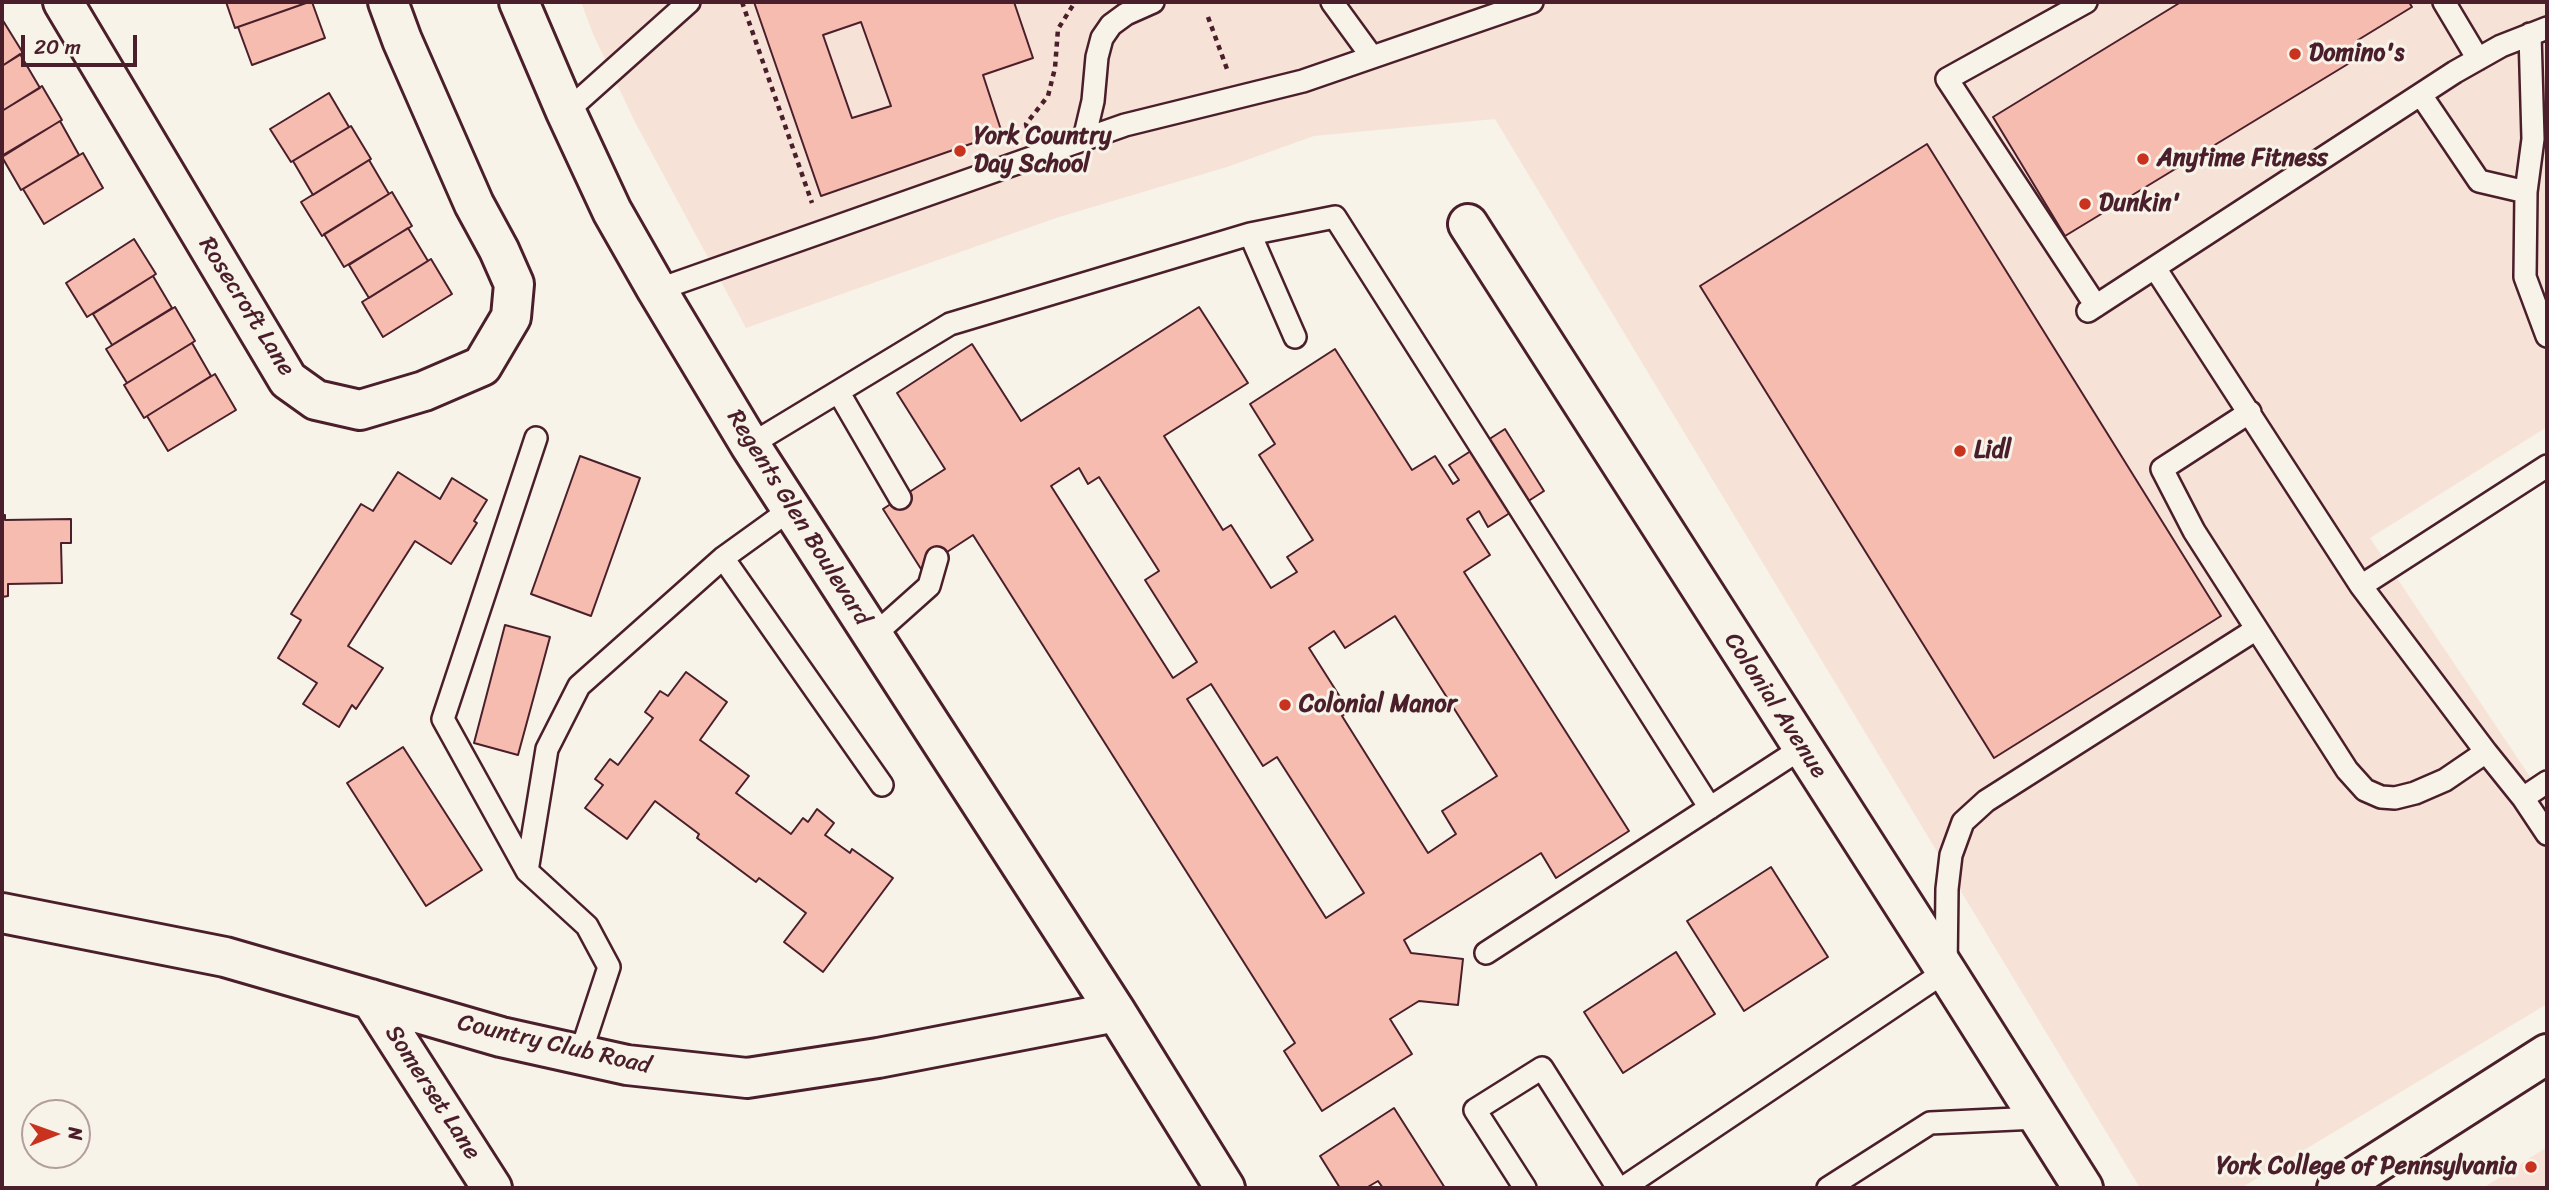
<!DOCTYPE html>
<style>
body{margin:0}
#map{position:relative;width:2549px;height:1190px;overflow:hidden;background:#f7f3e8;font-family:Sriracha,sans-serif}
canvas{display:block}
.frame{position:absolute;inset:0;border:4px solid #4a1f2b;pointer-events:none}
.north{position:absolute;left:21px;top:1099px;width:70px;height:70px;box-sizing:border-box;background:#f7f3e8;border:2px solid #b29e9c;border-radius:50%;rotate:89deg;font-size:19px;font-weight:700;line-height:28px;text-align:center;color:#4a1f2b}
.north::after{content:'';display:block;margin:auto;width:24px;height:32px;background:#c8321e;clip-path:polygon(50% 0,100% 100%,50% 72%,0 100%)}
.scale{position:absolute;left:21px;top:35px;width:116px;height:32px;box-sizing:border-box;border:4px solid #4a1f2b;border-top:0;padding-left:9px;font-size:21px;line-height:24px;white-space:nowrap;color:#4a1f2b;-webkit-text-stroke:5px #f7f3e8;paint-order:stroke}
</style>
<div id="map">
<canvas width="2549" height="1190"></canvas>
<div class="frame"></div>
<div class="north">N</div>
<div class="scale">20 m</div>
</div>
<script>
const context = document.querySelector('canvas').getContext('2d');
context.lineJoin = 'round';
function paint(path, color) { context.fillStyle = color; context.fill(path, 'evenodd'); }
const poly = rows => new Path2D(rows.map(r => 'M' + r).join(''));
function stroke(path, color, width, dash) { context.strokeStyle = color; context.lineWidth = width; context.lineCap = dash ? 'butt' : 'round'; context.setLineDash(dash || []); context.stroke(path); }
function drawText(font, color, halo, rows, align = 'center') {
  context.font = font + ' Sriracha,sans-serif'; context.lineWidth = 6; context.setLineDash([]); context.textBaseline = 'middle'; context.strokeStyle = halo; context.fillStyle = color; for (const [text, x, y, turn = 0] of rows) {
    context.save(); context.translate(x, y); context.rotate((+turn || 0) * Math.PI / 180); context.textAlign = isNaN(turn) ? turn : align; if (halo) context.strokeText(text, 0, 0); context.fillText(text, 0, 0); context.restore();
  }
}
const built = poly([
 [581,2,2547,2,2547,257,2545,282,2547,287,2547,427,2370,538,2547,802,2547,1004,2241,1188,2140,1188,1495,119,1314,136,1227,167,1059,217,746,328,635,122,593,34],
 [2547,1147,2547,1188,2483,1188]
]);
const building = poly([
 [226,2,309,2,235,28,226,2],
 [309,2,312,2,325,38,252,65,238,27,309,2],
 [754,2,1014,2,1033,58,983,75,1002,133,821,196,754,2],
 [861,22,891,106,852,118,823,35,861,22],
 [2181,2,2409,2,2412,7,2358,40,2366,53,2065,236,1993,117,2181,2],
 [2,19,23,53,2,66,2,19],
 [20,54,40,88,2,111,2,66,20,54],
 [42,86,62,120,3,155,2,111,42,86],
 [329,93,349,127,291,162,270,129,329,93],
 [60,121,79,155,21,190,2,157,60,121],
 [351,126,371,159,313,195,293,161,351,126],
 [1927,144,2221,616,1994,758,1700,286,1927,144],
 [83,153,103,188,44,224,23,189,83,153],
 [369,160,389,194,322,236,301,202,369,160],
 [392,192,412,226,344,267,324,234,392,192],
 [408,228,428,261,369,298,349,265,408,228],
 [134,239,156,274,87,317,66,283,134,239],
 [431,259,452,294,383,337,362,302,431,259],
 [153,276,172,308,112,345,93,314,153,276],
 [175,307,195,341,127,383,106,349,175,307],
 [1199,307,1248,383,1164,436,1223,530,1231,525,1271,588,1297,572,1287,557,1313,540,1259,455,1275,444,1250,404,1335,349,1412,470,1435,456,1453,484,1459,480,1449,465,1505,429,1544,491,1488,527,1479,511,1467,519,1490,555,1464,572,1629,831,1556,878,1541,853,1404,940,1411,953,1463,959,1458,1005,1419,1001,1390,1019,1412,1054,1322,1111,1284,1051,1295,1043,973,535,921,569,883,509,945,469,897,393,972,344,1021,421,1199,307],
 [1079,468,1088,484,1099,477,1159,571,1145,580,1197,662,1173,678,1051,486,1079,468],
 [1395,616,1497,776,1442,811,1456,834,1428,853,1342,716,1349,711,1309,648,1334,631,1345,648,1395,616],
 [1211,684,1263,766,1277,757,1364,893,1326,918,1187,699,1211,684],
 [192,343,211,376,144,418,124,385,192,343],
 [215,374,236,410,168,451,147,416,215,374],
 [580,456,640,478,591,616,531,594,580,456],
 [398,472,440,499,452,478,487,500,474,521,477,523,451,564,415,541,348,646,383,668,356,709,352,705,339,727,303,704,317,683,278,658,301,620,291,614,361,504,373,511,398,472],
 [2,515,5,515,5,520,71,519,71,543,61,543,62,583,8,584,8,596,2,597,2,515],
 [505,625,550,637,518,755,474,743,505,625],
 [686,672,727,702,700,740,749,776,736,793,791,834,803,818,808,822,817,809,834,823,825,835,850,853,852,849,893,878,823,972,784,942,806,913,759,878,756,882,697,838,699,834,655,801,627,839,585,808,603,785,595,779,610,759,618,765,653,718,645,712,660,691,668,696,686,672],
 [403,747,482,870,426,906,347,783,403,747],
 [1771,867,1828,957,1744,1011,1687,921,1771,867],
 [1676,952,1715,1014,1623,1073,1584,1012,1676,952],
 [1394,1108,1445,1188,1383,1188,1378,1181,1366,1188,1340,1188,1320,1156,1394,1108]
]);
const path = poly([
 [742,2,812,203],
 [1208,17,1227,69],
 [1027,128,1026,124,1048,96,1055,68,1058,29,1075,2]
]);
const lane = poly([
 [1332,2,1372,57],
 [2086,2,1947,79,2096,306],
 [2444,2,2478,59],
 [2530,34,2533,139,2526,192,2525,277,2547,336],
 [2421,95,2479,181,2526,192],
 [566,112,689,2],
 [1084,139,1093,101,1097,57,1102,38,1111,25,1126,14,1153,2],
 [1250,234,1295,337],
 [2155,268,2361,586,2486,752,2523,798,2547,834],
 [657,290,1125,125,1303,81,1532,2],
 [2088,311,2455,72,2501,46,2547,28],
 [839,393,900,498],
 [2250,412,2162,469,2194,531,2347,770,2365,790,2381,797,2395,798,2415,793,2445,780,2486,752],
 [536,438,443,719,527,871,587,926,609,967,580,1055],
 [750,445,950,324,1250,234,1335,217,1710,808],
 [723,558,882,785],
 [2361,586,2547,466],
 [873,636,929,586,937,558],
 [2523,798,2547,782],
 [527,871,547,749,579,686,723,558,791,509],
 [1486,953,1802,748],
 [1525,1188,1475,1110,1542,1068,1618,1188],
 [1623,1188,1946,971,1947,889,1951,855,1963,822,1986,801,2255,630],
 [1828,1188,1930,1123,2037,1118]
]);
const street = poly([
 [63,2,288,380,316,400,360,410,424,391,482,366,511,317,514,284,499,250,474,204,402,40,388,2],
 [519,2,566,112,612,211,657,290,750,445,1116,1012,1225,1188],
 [1468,224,1946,971,2083,1188],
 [2,913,225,957,501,1037,627,1065,747,1078,878,1058,1116,1012],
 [371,999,492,1188]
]);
const secondary = poly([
 [2337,1188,2547,1054]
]);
const markers = [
 [2295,54,7,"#c8321e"],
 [960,151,7,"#c8321e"],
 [2143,159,7,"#c8321e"],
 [2085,204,7,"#c8321e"],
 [1960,451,7,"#c8321e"],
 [1285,705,7,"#c8321e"],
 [2531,1167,7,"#c8321e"]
];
const poiNames = [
 ["Domino's",2309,54],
 ["York Country",974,137],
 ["Day School",974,165],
 ["Anytime Fitness",2157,159],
 ["Dunkin'",2099,204],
 ["Lidl",1974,451],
 ["Colonial Manor",1299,705],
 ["York College of Pennsylvania",2517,1167,"right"]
];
const streetNames = [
 ["Rosecroft Lane",246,307,58],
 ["Regents Glen Boulevard",798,518,58],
 ["Colonial Avenue",1775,706,57],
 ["Country Club Road",554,1045,13],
 ["Somerset Lane",432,1093,57]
];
paint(built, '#f7e2d7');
paint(building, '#f6bcaf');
stroke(building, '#4a1f2b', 2);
stroke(lane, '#4a1f2b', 26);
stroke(street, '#4a1f2b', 44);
stroke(secondary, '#4a1f2b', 44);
stroke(path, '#4a1f2b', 4.5, [5, 5]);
stroke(lane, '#f7f3e8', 21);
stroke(street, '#f7f3e8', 38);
stroke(secondary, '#f7f3e8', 38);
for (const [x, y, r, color] of markers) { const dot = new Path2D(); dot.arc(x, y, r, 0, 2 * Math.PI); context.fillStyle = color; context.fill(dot); stroke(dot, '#f7f3e8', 2.5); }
drawText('bold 24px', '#4a1f2b', '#f7f3e8', poiNames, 'left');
drawText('24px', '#4a1f2b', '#f7f3e8', streetNames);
</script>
